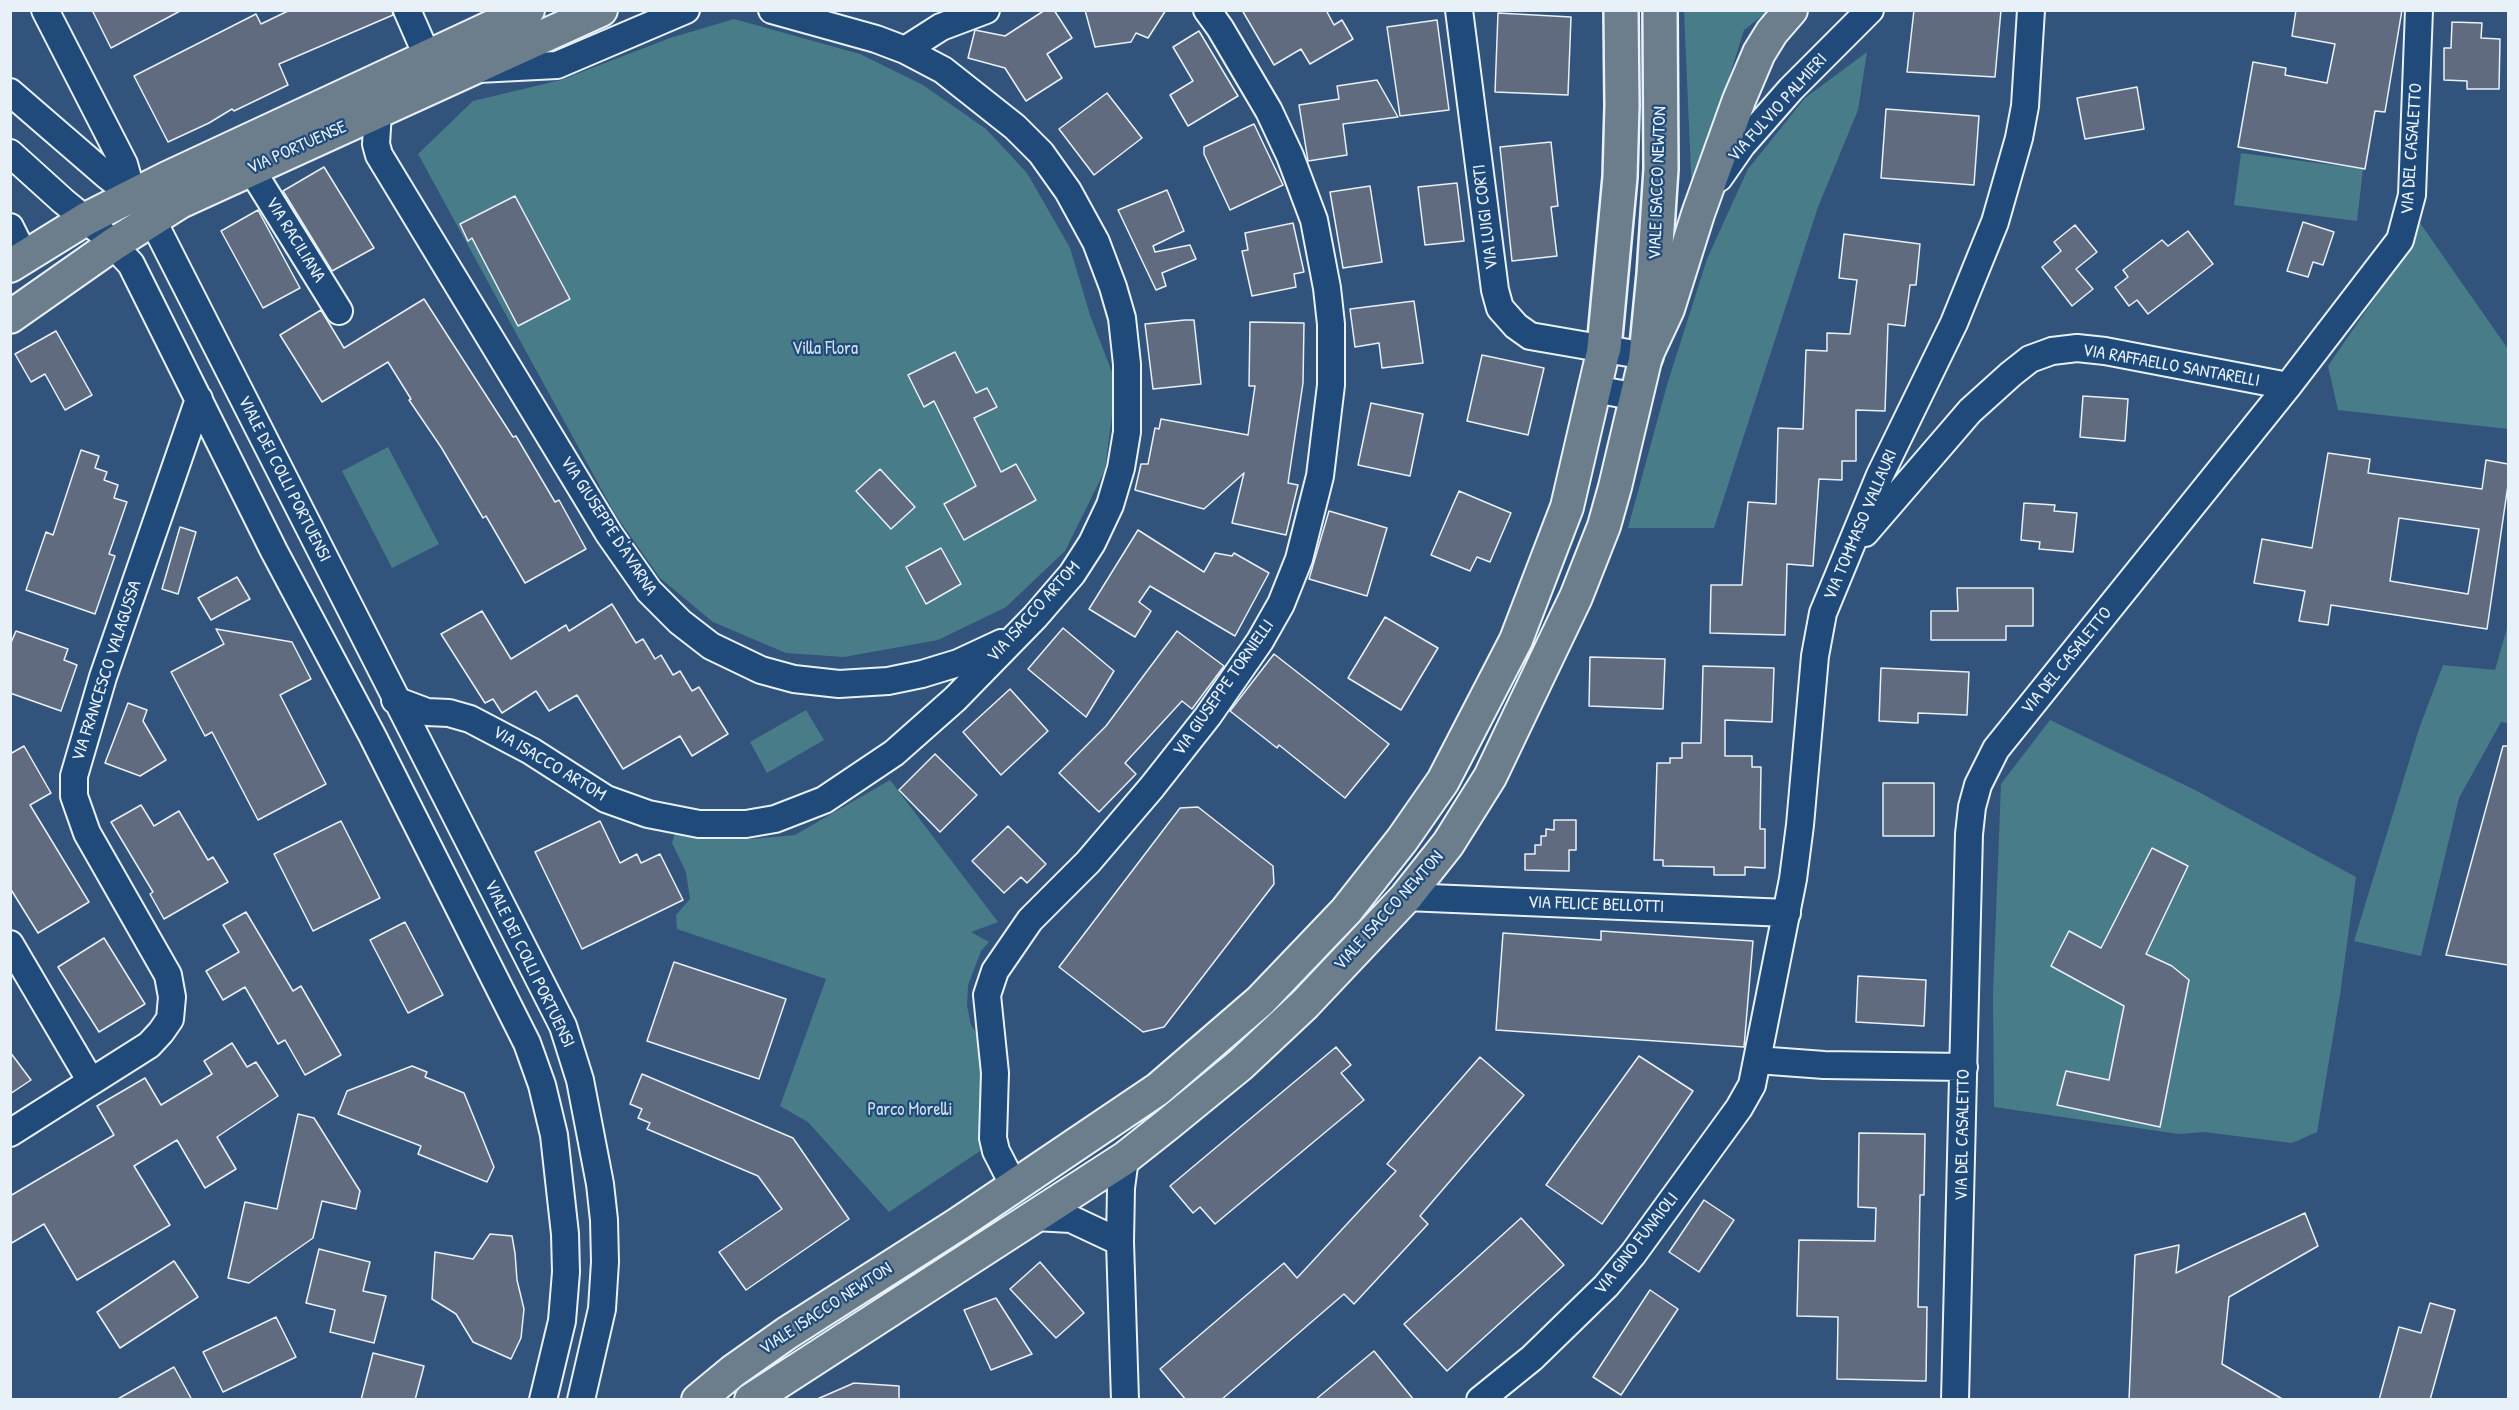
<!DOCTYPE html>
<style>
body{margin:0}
#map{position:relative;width:2519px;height:1410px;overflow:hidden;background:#32547c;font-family:"Patrick Hand",sans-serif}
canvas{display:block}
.frame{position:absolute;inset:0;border:12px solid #e8f1f8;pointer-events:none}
</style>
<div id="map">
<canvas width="2519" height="1410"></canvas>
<div class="frame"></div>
</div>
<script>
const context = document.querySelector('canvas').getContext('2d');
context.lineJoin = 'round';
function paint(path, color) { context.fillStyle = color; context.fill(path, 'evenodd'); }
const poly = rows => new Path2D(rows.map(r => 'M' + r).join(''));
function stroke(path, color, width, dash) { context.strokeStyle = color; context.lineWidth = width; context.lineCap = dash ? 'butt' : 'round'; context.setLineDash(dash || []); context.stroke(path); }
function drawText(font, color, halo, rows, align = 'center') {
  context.font = font + ' "Patrick Hand",sans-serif'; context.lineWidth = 4.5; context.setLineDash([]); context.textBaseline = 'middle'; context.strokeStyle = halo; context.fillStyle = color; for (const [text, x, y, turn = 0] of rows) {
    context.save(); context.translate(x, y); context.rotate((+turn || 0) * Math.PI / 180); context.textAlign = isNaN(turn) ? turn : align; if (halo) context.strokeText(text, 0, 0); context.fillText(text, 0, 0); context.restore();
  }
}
const green = poly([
 [1684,11,1768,11,1744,30,1692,195],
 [734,19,860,54,923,85,986,129,1027,173,1070,248,1090,315,1116,383,1105,470,1065,551,1006,607,938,640,844,657,786,653,713,622,660,578,615,514,418,154,473,101,561,80,670,38],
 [1867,52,1858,110,1818,207,1714,528,1628,528,1667,385,1707,259,1748,169,1805,98],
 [2241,153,2363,169,2357,221,2234,205],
 [2420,223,2508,349,2508,429,2338,410,2328,366,2402,258],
 [388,447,439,544,392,568,342,471],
 [2508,625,2508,723,2501,722,2459,798,2421,956,2354,941,2419,729,2443,665,2495,670],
 [806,710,824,740,767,773,750,742],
 [2050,720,2195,790,2356,877,2340,995,2317,1132,2292,1143,2204,1132,2179,1134,1994,1107,1993,993,2001,784],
 [2152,848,2187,866,2146,954,2172,966,2189,980,2159,1127,2058,1104,2066,1071,2109,1080,2124,1006,2069,932,2101,948],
 [890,780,998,922,971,932,989,942,981,951,968,985,967,1006,971,1025,988,1050,983,1149,889,1212,808,1122,780,1106,826,979,677,929,676,915,690,899,686,872,672,843,675,833,752,839,795,835]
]);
const building = poly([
 [92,10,182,10,111,48,92,10],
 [290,10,392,10,393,15,279,64,288,85,234,111,232,109,209,123,168,142,134,76,256,14,261,24,290,10],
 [1045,10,1054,10,1072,38,1047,54,1062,78,1026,101,1005,68,968,58,975,30,1005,36,1045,10],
 [1085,10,1166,10,1148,38,1136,33,1131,42,1095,47,1085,10],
 [1242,10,1326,10,1334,25,1342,20,1353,39,1310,64,1301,49,1274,65,1242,10],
 [1914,10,2001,10,1995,77,1907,72,1914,10],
 [2296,10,2402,10,2385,112,2375,111,2365,169,2238,147,2253,62,2286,68,2285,75,2327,83,2335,44,2292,36,2296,10],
 [1498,13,1571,17,1568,95,1495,92,1498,13],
 [1437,20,1449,110,1400,116,1387,27,1437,20],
 [2452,22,2482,23,2481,38,2500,39,2499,89,2467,89,2467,81,2444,80,2444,48,2451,48,2452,22],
 [1199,31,1238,96,1188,126,1170,95,1193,81,1173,47,1199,31],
 [1377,80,1398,117,1343,124,1347,155,1308,161,1299,105,1339,99,1337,86,1377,80],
 [2137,87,2144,129,2085,139,2077,98,2137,87],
 [1107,93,1142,138,1094,175,1059,129,1107,93],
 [1886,109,1979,116,1974,185,1881,178,1886,109],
 [1254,124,1283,185,1230,210,1204,154,1204,147,1254,124],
 [1551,142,1558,206,1551,207,1557,256,1512,261,1500,147,1551,142],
 [324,167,374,248,332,271,283,191,324,167],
 [1457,183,1464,241,1425,245,1418,187,1457,183],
 [1370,186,1382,262,1343,268,1330,192,1370,186],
 [1167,190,1184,231,1153,246,1155,252,1190,245,1196,259,1162,273,1166,286,1156,290,1118,210,1167,190],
 [515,196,570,299,518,326,472,238,468,241,460,224,515,196],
 [258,210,300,288,263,308,221,231,258,210],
 [2303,222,2334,232,2323,265,2313,262,2308,277,2287,271,2303,222],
 [1293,223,1304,272,1294,274,1296,287,1252,296,1242,251,1248,250,1245,233,1293,223],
 [2075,225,2097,252,2076,269,2093,289,2072,306,2042,267,2061,251,2054,242,2075,225],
 [2188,231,2213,264,2148,314,2137,300,2129,306,2115,287,2128,277,2123,270,2162,240,2168,246,2188,231],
 [1844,234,1920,244,1916,285,1910,285,1905,326,1888,324,1885,411,1856,410,1856,461,1842,461,1842,480,1819,479,1813,566,1787,564,1785,635,1710,633,1711,585,1742,585,1748,502,1776,504,1778,428,1803,429,1806,350,1827,351,1827,333,1850,334,1857,280,1839,278,1844,234],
 [424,299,513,437,516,436,555,502,559,500,586,549,525,583,486,516,483,518,441,447,409,400,411,399,388,362,322,402,280,335,321,310,344,348,424,299],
 [1414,301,1423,363,1382,368,1379,343,1355,347,1350,309,1414,301],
 [1185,320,1194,320,1201,384,1153,389,1145,324,1185,320],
 [1250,322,1304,323,1303,383,1288,483,1298,485,1286,535,1232,523,1244,473,1204,509,1135,490,1141,464,1148,464,1155,428,1159,429,1161,419,1248,435,1255,386,1249,386,1250,322],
 [56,331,92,395,65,410,45,374,31,382,15,354,56,331],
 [955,352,976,393,987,388,997,407,974,418,1001,472,1016,464,1036,500,964,540,944,504,976,486,934,401,924,407,908,375,955,352],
 [1482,355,1544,368,1528,435,1467,421,1482,355],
 [2083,396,2128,399,2125,441,2080,437,2083,396],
 [1371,403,1423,414,1410,476,1358,465,1371,403],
 [81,450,99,456,95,468,107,472,104,480,118,485,114,498,127,502,109,554,115,556,95,614,26,590,46,532,53,535,81,450],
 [2328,453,2370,459,2368,473,2482,489,2486,460,2508,464,2508,485,2487,629,2331,605,2328,625,2299,621,2305,591,2254,583,2262,539,2312,548,2328,453],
 [2399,518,2479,529,2468,594,2390,581,2399,518],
 [880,469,915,507,891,529,856,491,880,469],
 [1459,491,1511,513,1490,562,1477,557,1470,571,1431,555,1459,491],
 [2024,503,2055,505,2054,511,2077,513,2073,552,2039,549,2040,542,2021,540,2024,503],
 [1329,511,1387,528,1367,596,1309,579,1329,511],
 [180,527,196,532,178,594,162,589,180,527],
 [1138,530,1204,572,1215,553,1232,556,1234,553,1269,573,1235,636,1150,586,1139,602,1151,611,1135,637,1089,609,1138,530],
 [941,548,961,584,926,604,906,567,941,548],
 [237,577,250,599,211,620,198,598,237,577],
 [1957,588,2033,588,2033,626,2006,626,2006,640,1931,640,1931,611,1958,611,1957,588],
 [612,604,636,643,643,639,655,659,661,655,673,675,680,671,692,691,699,687,728,734,692,756,680,736,623,769,577,695,549,711,536,691,502,713,493,699,485,703,441,634,482,611,511,659,566,625,569,631,612,604],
 [1385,617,1438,648,1401,710,1348,678,1385,617],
 [1063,628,1114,671,1086,717,1028,669,1063,628],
 [216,629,292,642,311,679,280,695,326,784,258,820,212,732,205,736,171,672,224,644,216,629],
 [16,631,68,649,64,660,77,665,61,711,10,693,10,645,16,631],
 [1177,631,1224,666,1192,709,1182,701,1125,763,1136,774,1099,812,1059,773,1106,726,1177,631],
 [1274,654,1389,744,1345,798,1279,745,1277,748,1230,711,1274,654],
 [1590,657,1665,659,1663,709,1589,706,1590,657],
 [1703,666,1774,668,1772,722,1725,720,1725,756,1752,756,1752,767,1761,767,1760,829,1765,829,1765,868,1745,867,1745,875,1714,875,1714,867,1663,866,1663,860,1654,860,1657,763,1670,763,1670,758,1682,758,1682,743,1701,743,1703,666],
 [1881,668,1969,672,1967,715,1918,713,1918,723,1879,721,1881,668],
 [1010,689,1048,731,1001,775,963,732,1010,689],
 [128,703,147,710,143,721,166,760,140,776,105,763,128,703],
 [24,746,51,793,30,805,89,902,38,933,10,888,10,754,24,746],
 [2503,746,2508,746,2508,965,2446,955,2503,746],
 [935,754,977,795,940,832,899,790,935,754],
 [1883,783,1934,783,1934,836,1883,836,1883,783],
 [141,805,154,826,179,811,208,860,213,857,228,882,164,919,150,894,153,892,111,822,141,805],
 [1198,807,1273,866,1274,884,1164,1027,1143,1032,1059,967,1180,808,1198,807],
 [1554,820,1576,820,1576,850,1569,850,1569,871,1525,870,1525,854,1535,854,1535,845,1541,845,1541,836,1546,836,1546,829,1554,830,1554,820],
 [341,821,380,898,313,931,274,854,341,821],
 [600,821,620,863,637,854,641,863,660,854,683,900,582,949,535,852,600,821],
 [1008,826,1046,864,1027,883,1021,877,1004,893,972,861,1008,826],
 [2152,848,2188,866,2146,954,2172,966,2189,980,2160,1127,2057,1105,2066,1071,2109,1080,2124,1006,2051,966,2069,931,2101,948,2152,848],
 [246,912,293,991,301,986,341,1055,305,1075,285,1040,278,1044,245,987,223,1000,206,971,239,952,223,925,246,912],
 [405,922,443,995,408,1013,370,940,405,922],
 [1601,931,1753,941,1744,1047,1496,1030,1503,933,1601,940,1601,931],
 [104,938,145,1004,99,1032,58,967,104,938],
 [674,962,786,999,759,1079,647,1041,674,962],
 [1858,976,1926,980,1924,1026,1856,1022,1858,976],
 [232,1043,247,1067,256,1062,278,1096,217,1137,236,1169,205,1188,177,1140,134,1166,170,1225,77,1280,44,1224,10,1244,10,1196,114,1135,97,1106,145,1078,161,1105,212,1074,204,1061,232,1043],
 [1336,1047,1351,1065,1341,1073,1364,1100,1215,1224,1200,1207,1193,1213,1170,1186,1336,1047],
 [10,1052,31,1080,10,1094,10,1052],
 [1639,1056,1693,1091,1602,1224,1546,1185,1639,1056],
 [1480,1057,1524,1095,1420,1216,1428,1224,1354,1304,1344,1294,1221,1400,1186,1400,1160,1369,1284,1263,1297,1278,1396,1171,1387,1164,1480,1057],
 [412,1066,427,1072,425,1077,464,1093,494,1167,487,1182,418,1154,421,1146,338,1114,347,1091,412,1066],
 [642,1074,793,1138,849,1219,746,1290,719,1252,782,1209,758,1176,647,1129,650,1123,638,1118,642,1109,630,1104,642,1074],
 [298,1114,314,1118,360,1191,356,1209,322,1201,313,1238,249,1283,228,1278,245,1202,277,1209,298,1114],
 [1859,1133,1925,1134,1924,1195,1920,1195,1918,1307,1927,1307,1926,1381,1837,1379,1838,1317,1797,1316,1799,1240,1875,1241,1876,1208,1858,1207,1859,1133],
 [1704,1200,1734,1220,1699,1272,1669,1252,1704,1200],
 [2305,1213,2318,1246,2229,1297,2222,1364,2284,1400,2129,1400,2135,1255,2179,1245,2176,1273,2305,1213],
 [1521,1218,1564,1265,1447,1371,1404,1324,1521,1218],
 [490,1234,512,1236,515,1253,517,1280,524,1309,521,1338,511,1359,473,1342,456,1314,432,1299,435,1252,473,1259,490,1234],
 [319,1249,370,1262,363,1291,386,1296,374,1343,330,1332,335,1310,306,1303,319,1249],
 [174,1261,198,1297,120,1348,97,1312,174,1261],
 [1040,1262,1084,1313,1056,1338,1010,1289,1040,1262],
 [1650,1290,1678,1309,1621,1395,1593,1377,1650,1290],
 [996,1298,1032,1354,991,1370,964,1310,996,1298],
 [2430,1303,2455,1310,2430,1400,2379,1400,2399,1327,2421,1333,2430,1303],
 [276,1317,296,1357,223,1392,203,1352,276,1317],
 [1374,1351,1414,1400,1315,1400,1374,1351],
 [373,1353,424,1366,415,1400,361,1400,373,1353],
 [174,1367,192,1400,116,1400,174,1367],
 [854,1383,899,1386,899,1400,815,1400,854,1383]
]);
const minor = poly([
 [45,10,124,164,133,196],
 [407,10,428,58],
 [1459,10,1495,290,1500,308,1516,326,1530,336,1646,356],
 [905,50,941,27,986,10],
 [478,69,557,65,686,10],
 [10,92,106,175,133,196,152,219,563,1026,580,1080,600,1184,604,1220,605,1262,602,1309,581,1400],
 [378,112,376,144,379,155,609,534,649,591,680,622,711,646,761,670,794,679,839,684,888,681,922,674,958,663,1001,643],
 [10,153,63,201,102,233,131,264,274,551,372,735,527,1043,542,1085,554,1135,565,1234,566,1272,562,1321,543,1400],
 [251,169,339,311],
 [1719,178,1742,145,1791,89,1870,10],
 [10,227,25,257],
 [1595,389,1637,397],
 [1865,533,1970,411,2011,374,2030,359,2052,351,2077,348,2105,351,2288,386],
 [395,700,427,712,449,713,470,719,531,751,606,799,648,814,699,824,746,824,775,819,824,800,894,753,955,699,1035,617,1072,574,1092,543,1110,505,1121,468,1127,432,1127,364,1122,318,1113,287,1096,242,1068,191,1041,153,1015,127,943,70,905,50,876,39,772,10],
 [1406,897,1787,913],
 [10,944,90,1080],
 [1757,1060,1824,1065,1964,1067],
 [10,1133,149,1045,161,1032,170,1019,172,997,168,975,87,833,74,796,74,776,103,677,199,399],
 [1125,1158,1121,1188,1120,1242,1125,1400],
 [1014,1186,996,1151,993,1138,995,1073,987,995,995,971,1030,920,1088,862,1152,787,1208,716,1260,641,1281,604,1299,559,1320,476,1331,385,1331,324,1327,288,1314,220,1290,156,1269,111,1220,28,1207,10],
 [1035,1217,1071,1219,1120,1242],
 [1480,1400,1532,1358,1606,1286,1633,1254,1739,1108,1752,1085,1793,879,1800,825,1815,656,1823,613,1880,475,1954,323,1995,222,2019,138,2025,106,2031,10],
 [1955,1400,1969,834,1972,807,1978,785,1996,749,2288,386,2400,240,2412,195,2419,10]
]);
const major = poly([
 [10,266,86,219,167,178,528,10],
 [10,317,114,244,180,202,601,10],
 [698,1400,733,1371,787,1333,958,1224,1158,1089,1260,1001,1346,911,1402,840,1443,781,1516,640,1567,507,1604,348],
 [751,1400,1125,1158,1168,1124,1240,1065,1305,1004,1406,897,1448,844,1490,777,1576,597,1604,526,1615,487,1646,356,1668,309,1698,214,1739,100,1759,53,1772,32,1791,10]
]);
const highway = poly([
 [1604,348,1620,177,1622,106,1621,10],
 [1646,356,1654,274,1661,169,1660,10]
]);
const streetNames = [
 ["VIA FULVIO PALMIERI",1778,108,-48],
 ["VIA PORTUENSE",297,148,-24],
 ["VIA DEL CASALETTO",2412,149,-86],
 ["VIALE ISACCO NEWTON",1658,183,-88],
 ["VIA LUIGI CORTI",1486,217,-97],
 ["VIA RACILIANA",295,240,58],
 ["VIA RAFFAELLO SANTARELLI",2171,366,10],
 ["VIALE DEI COLLI PORTUENSI",284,479,63],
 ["VIA TOMMASO VALLAURI",1861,525,-67],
 ["VIA GIUSEPPE D'AVARNA",608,526,57],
 ["VIA ISACCO ARTOM",1034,612,-48],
 ["VIA DEL CASALETTO",2067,661,-51],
 ["VIA FRANCESCO VALAGUSSA",107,671,-72],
 ["VIA GIUSEPPE TORNIELLI",1224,688,-55],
 ["VIA ISACCO ARTOM",549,764,31],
 ["VIA FELICE BELLOTTI",1596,905,2],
 ["VIALE ISACCO NEWTON",1389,911,-48],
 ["VIALE DEI COLLI PORTUENSI",529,964,64],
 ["VIA DEL CASALETTO",1963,1135,-89],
 ["VIA GINO FUNAIOLI",1637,1244,-52],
 ["VIALE ISACCO NEWTON",826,1309,-33]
];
const parkNames = [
 ["Villa Flora",825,349],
 ["Parco Morelli",910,1110]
];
paint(green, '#497c89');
paint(building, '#606b7f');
stroke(building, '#e8f1f8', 1.5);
stroke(minor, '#e8f1f8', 30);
stroke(major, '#e8f1f8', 36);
stroke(highway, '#e8f1f8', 38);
stroke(minor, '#1f4a7a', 26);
stroke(major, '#6c7d8b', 32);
stroke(highway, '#6c7d8b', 33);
drawText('18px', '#e8f1f8', '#1f4a7a', streetNames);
drawText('18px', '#d0dfe7', '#1f4a7a', parkNames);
</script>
